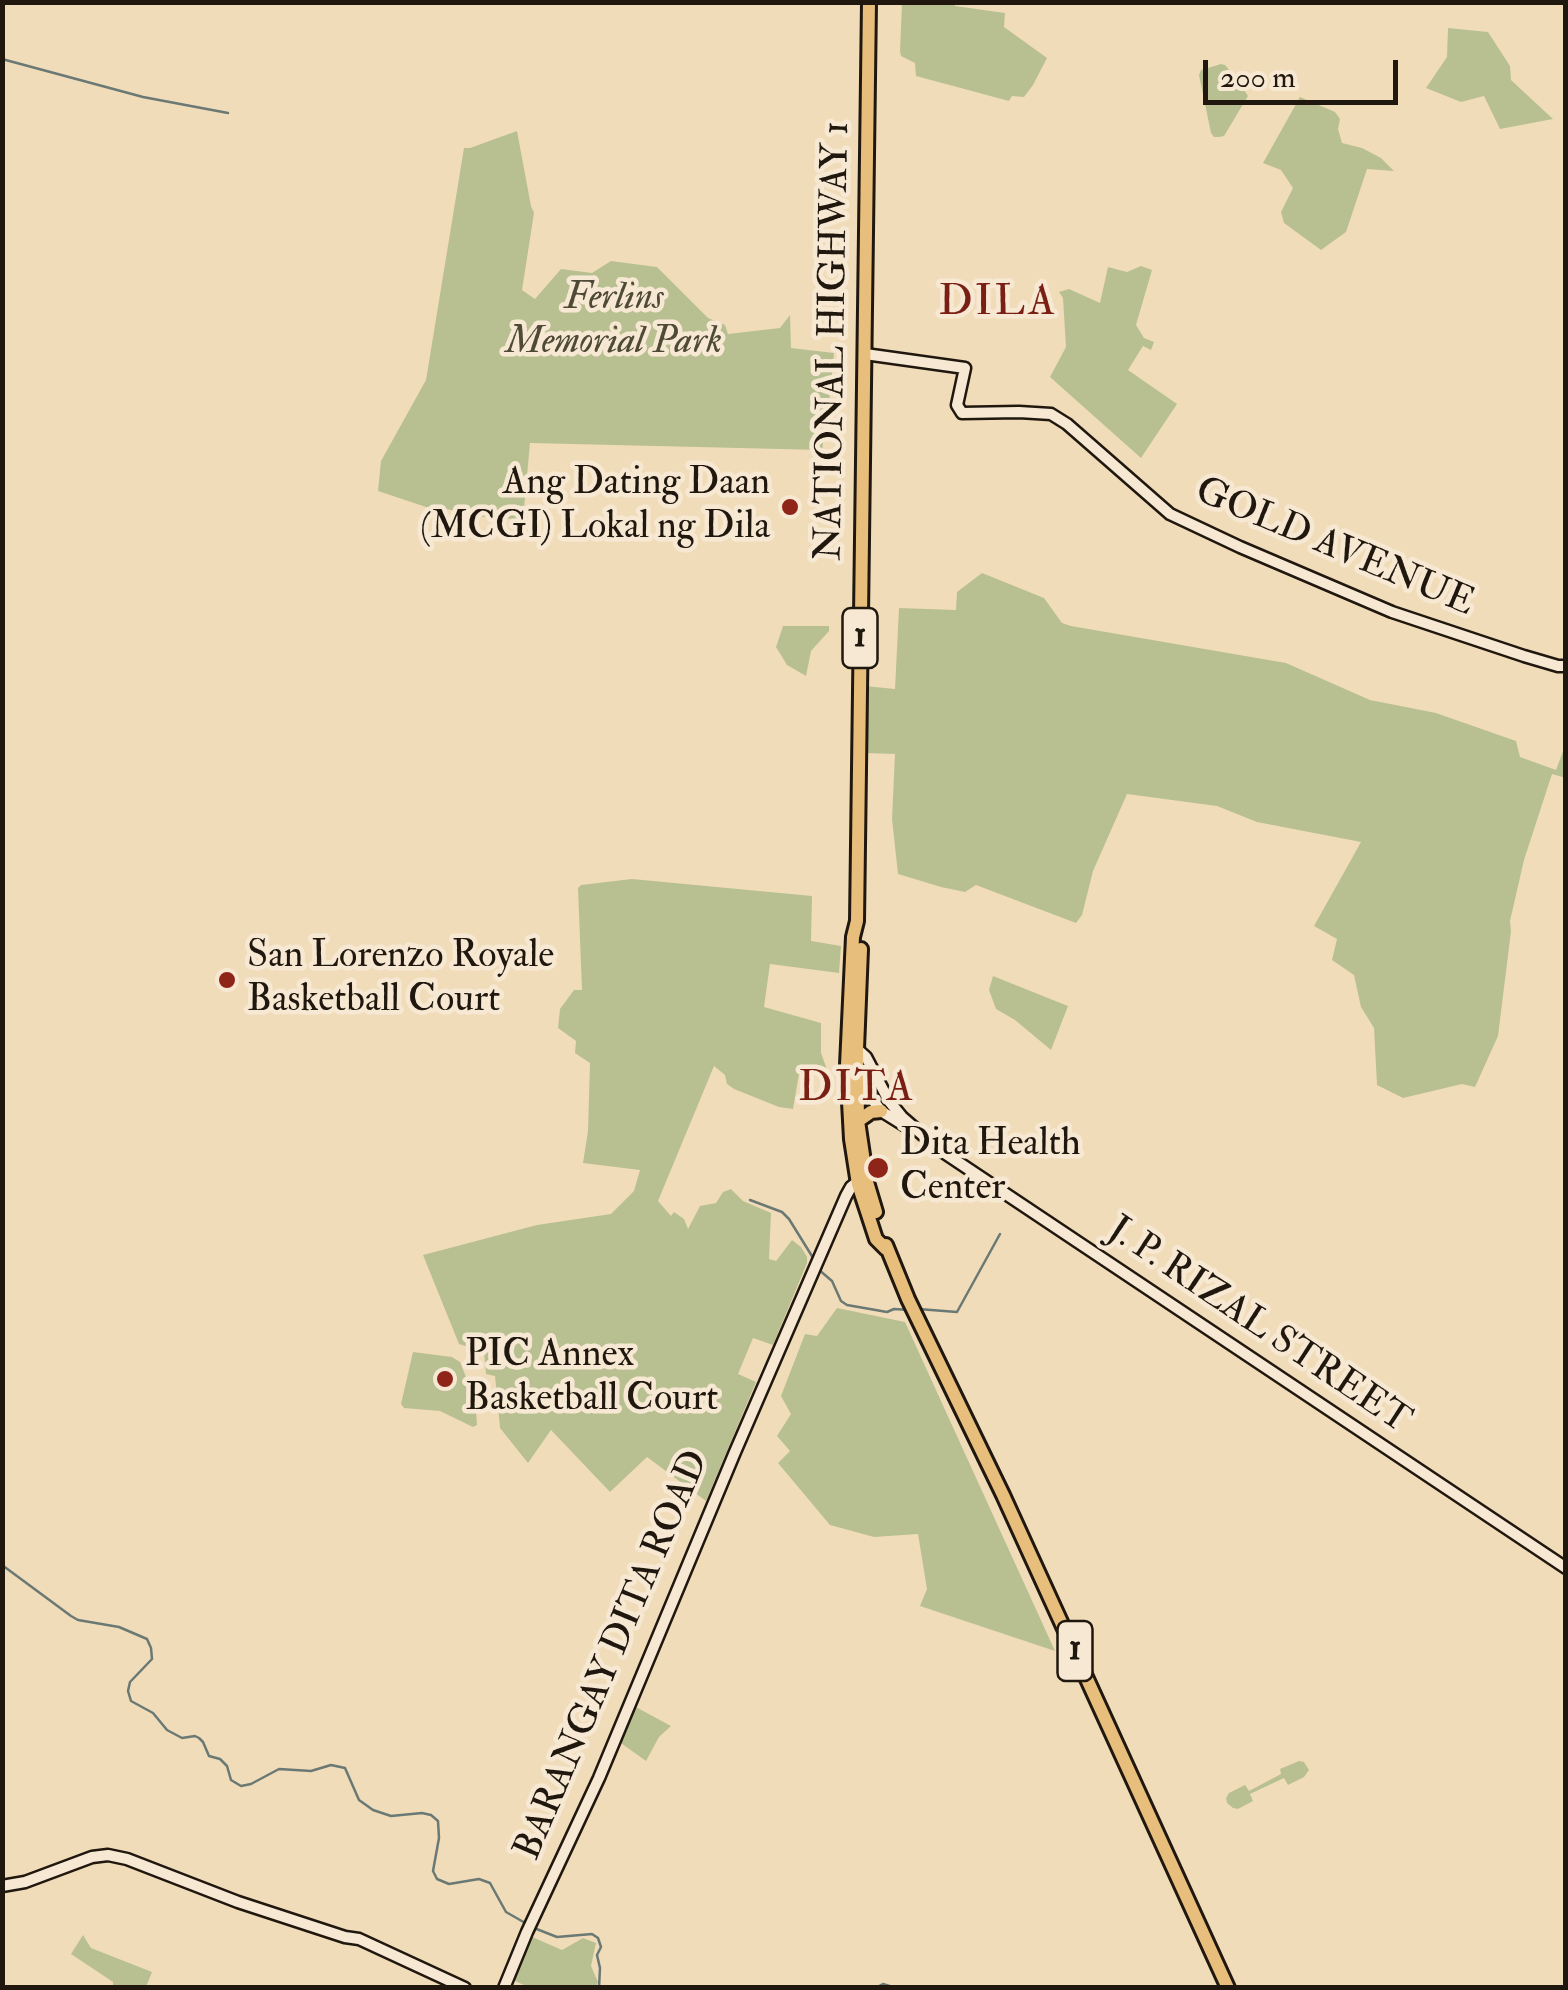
<!DOCTYPE html>
<style>
body{margin:0}
#map{position:relative;width:1568px;height:1990px;overflow:hidden;background:#f1dcba;font-family:"IM FELL Double Pica",serif}
canvas{display:block}
.frame{position:absolute;inset:0;border:5px solid #20180e;pointer-events:none}
.scale{position:absolute;left:1203px;top:60px;width:195px;height:45px;box-sizing:border-box;border:5px solid #20180e;border-top:0;padding-left:12px;font-size:30px;line-height:35px;white-space:nowrap;color:#20180e;-webkit-text-stroke:8px #f6e8d2;paint-order:stroke}
</style>
<div id="map">
<canvas width="1568" height="1990"></canvas>
<div class="frame"></div>
<div class="scale">200 m</div>
</div>
<script>
const context = document.querySelector('canvas').getContext('2d');
context.lineJoin = 'round';
function paint(path, color) { context.fillStyle = color; context.fill(path, 'evenodd'); }
const poly = rows => new Path2D(rows.map(r => 'M' + r).join(''));
function stroke(path, color, width, dash) { context.strokeStyle = color; context.lineWidth = width; context.lineCap = dash ? 'butt' : 'round'; context.setLineDash(dash || []); context.stroke(path); }
function drawText(font, color, halo, rows, align = 'center') {
  context.font = font + ' "IM FELL Double Pica",serif'; context.lineWidth = 9; context.setLineDash([]); context.textBaseline = 'middle'; context.strokeStyle = halo; context.fillStyle = color; for (const [text, x, y, turn = 0] of rows) {
    context.save(); context.translate(x, y); context.rotate((+turn || 0) * Math.PI / 180); context.textAlign = isNaN(turn) ? turn : align; if (halo) context.strokeText(text, 0, 0); context.fillText(text, 0, 0); context.restore();
  }
}
const green = poly([
 [955,3,955,6,1005,13,1004,27,1047,58,1033,85,1024,97,1012,96,1009,101,916,76,915,63,901,56,900,51,902,3],
 [1448,28,1488,32,1510,66,1511,80,1553,119,1500,129,1484,96,1461,102,1426,88,1447,57],
 [1221,64,1225,65,1240,83,1248,96,1224,136,1219,137,1214,137,1211,133,1199,75,1201,70],
 [1300,97,1335,112,1340,119,1338,129,1342,143,1362,148,1381,158,1394,171,1367,169,1346,232,1321,250,1284,223,1281,212,1293,188,1281,170,1263,163],
 [517,131,531,206,534,213,522,290,535,299,561,269,592,273,611,261,657,267,708,318,725,325,728,334,780,328,790,315,791,348,834,353,828,414,822,450,530,443,523,519,490,518,446,509,444,513,378,491,381,461,426,380,464,148,470,148],
 [1141,266,1152,270,1136,325,1144,338,1154,342,1151,350,1143,346,1128,370,1177,404,1141,458,1050,377,1066,347,1063,298,1059,292,1069,289,1100,303,1108,267,1127,272],
 [982,573,1044,598,1062,623,1071,626,1286,663,1370,700,1436,713,1516,741,1520,757,1556,770,1565,746,1566,778,1552,774,1524,860,1510,921,1511,931,1498,1036,1475,1087,1462,1084,1403,1098,1377,1085,1374,1028,1361,1007,1354,975,1332,960,1337,939,1314,926,1361,842,1257,822,1217,806,1127,794,1093,871,1082,915,1076,923,976,885,965,892,941,887,898,874,892,819,895,754,864,753,865,686,895,689,899,608,956,610,957,592],
 [783,626,829,626,829,631,811,651,806,676,787,665,776,647],
 [632,879,812,896,811,941,841,946,839,973,770,964,764,1007,821,1023,821,1053,829,1075,799,1074,793,1109,779,1107,734,1089,727,1084,725,1075,714,1066,658,1201,671,1216,674,1212,684,1219,688,1229,700,1206,716,1203,723,1192,731,1189,743,1201,771,1213,769,1259,776,1261,792,1240,801,1247,807,1257,807,1263,773,1345,753,1338,738,1374,756,1382,706,1501,647,1457,610,1492,551,1430,528,1463,500,1428,495,1376,486,1374,484,1352,459,1344,423,1255,537,1225,611,1214,634,1191,640,1170,583,1163,588,1131,590,1063,575,1053,576,1041,558,1028,560,1009,574,990,582,990,578,888,581,885],
 [993,976,1068,1006,1051,1050,1015,1020,996,1009,989,990],
 [837,1308,905,1322,1055,1651,920,1606,927,1589,918,1534,874,1537,830,1525,778,1463,790,1451,777,1436,791,1414,781,1396,805,1334,817,1336],
 [413,1352,452,1357,460,1362,475,1399,477,1425,473,1427,440,1411,404,1408,401,1404],
 [634,1706,671,1726,659,1737,646,1761,618,1741],
 [1299,1761,1304,1762,1309,1770,1304,1777,1288,1785,1284,1778,1250,1794,1253,1801,1238,1809,1233,1808,1227,1803,1226,1798,1229,1793,1245,1785,1249,1791,1281,1774,1280,1769],
 [83,1935,91,1948,152,1972,146,1987,113,1987,113,1982,71,1954],
 [530,1936,562,1950,583,1938,596,1943,591,1966,598,1982,596,1987,528,1987,511,1979]
]);
const stream = poly([
 [2,59,143,97,228,113],
 [750,1200,782,1212,789,1219,815,1261],
 [818,1269,832,1281,841,1301,847,1305,887,1312,894,1309,910,1310],
 [918,1309,957,1312,1000,1234],
 [2,1565,71,1616,78,1620,119,1627,147,1639,151,1648,152,1659,130,1682,128,1691,131,1701,153,1713,167,1730,182,1738,195,1736,199,1738,203,1742,209,1756,220,1759,227,1766,231,1780,241,1786,251,1784,279,1769,311,1771,331,1765,345,1768,359,1800,373,1810,391,1816,422,1813,431,1815,438,1821,439,1838,433,1871,437,1879,449,1884,479,1879,490,1883,506,1912,527,1924],
 [534,1928,557,1937,592,1934,598,1938,601,1947,597,1955,600,1968,599,1988],
 [787,1988,799,1988],
 [875,1988,883,1984,896,1988]
]);
const secondary = poly([
 [865,354,965,368,957,405,962,413,1019,412,1051,414,1067,424,1170,514,1240,547,1392,612,1524,656,1558,666,1566,666],
 [853,1049,857,1049,866,1057,889,1101,902,1117,940,1150,1566,1568],
 [858,1080,881,1111,910,1129],
 [2,1886,25,1882,92,1857,108,1855,127,1859,238,1902,345,1937,359,1939,465,1988],
 [504,1988,527,1932,599,1778,735,1452,846,1196,851,1187,860,1180]
]);
const highway = poly([
 [869,2,857,921,853,937,847,1065,851,1139,858,1184,876,1239,886,1249],
 [861,949,857,1049,858,1121,867,1182,876,1212],
 [858,1121,871,1112,881,1111],
 [886,1245,908,1299,1003,1495,1228,1988]
]);
const markers = [
 [790,507,10,"#8f2418"],
 [227,980,10,"#8f2418"],
 [878,1168,12,"#8f2418"],
 [445,1379,10,"#8f2418"]
];
const shields = [
 [860,638,35],
 [1075,1651,35]
];
const shieldNames = [
 ["1",860,638],
 ["1",1075,1651]
];
const parkNames = [
 ["Ferlins",614,300],
 ["Memorial Park",614,344]
];
const streetNames = [
 ["NATIONAL HIGHWAY 1",835,341,-89],
 ["GOLD AVENUE",1334,549,23],
 ["J. P. RIZAL STREET",1258,1327,34],
 ["BARANGAY DITA ROAD",614,1656,-67]
];
const poiNames = [
 ["Ang Dating Daan",770,485,"right"],
 ["(MCGI) Lokal ng Dila",770,529,"right"],
 ["San Lorenzo Royale",247,958],
 ["Basketball Court",247,1002],
 ["Dita Health",900,1146],
 ["Center",900,1190],
 ["PIC Annex",465,1357],
 ["Basketball Court",465,1401]
];
const quarterNames = [
 ["DILA",998,305],
 ["DITA",857,1091]
];
paint(green, '#b8c091');
stroke(stream, '#6a7974', 2.5);
stroke(secondary, '#20180e', 15);
stroke(highway, '#20180e', 18);
stroke(secondary, '#f6e8d2', 10);
stroke(highway, '#e8be7d', 12);
for (const [x, y, r, color] of markers) { const dot = new Path2D(); dot.arc(x, y, r, 0, 2 * Math.PI); context.fillStyle = color; context.fill(dot); stroke(dot, '#f6e8d2', 4); }
for (const [x, y, w] of shields) { const box = new Path2D(); box.roundRect(x - w / 2, y - 30, w, 60, 8); context.fillStyle = '#f6e8d2'; context.fill(box); stroke(box, '#20180e', 2.5); }
drawText('bold 35px', '#20180e', null, shieldNames);
drawText('italic 38px', '#4e4a35', '#f6e8d2', parkNames);
drawText('38px', '#20180e', '#f6e8d2', streetNames);
drawText('38px', '#20180e', '#f6e8d2', poiNames, 'left');
context.letterSpacing = '2.5px';
drawText('42px', '#7a1f14', '#f6e8d2', quarterNames);
context.letterSpacing = '0px';
</script>
